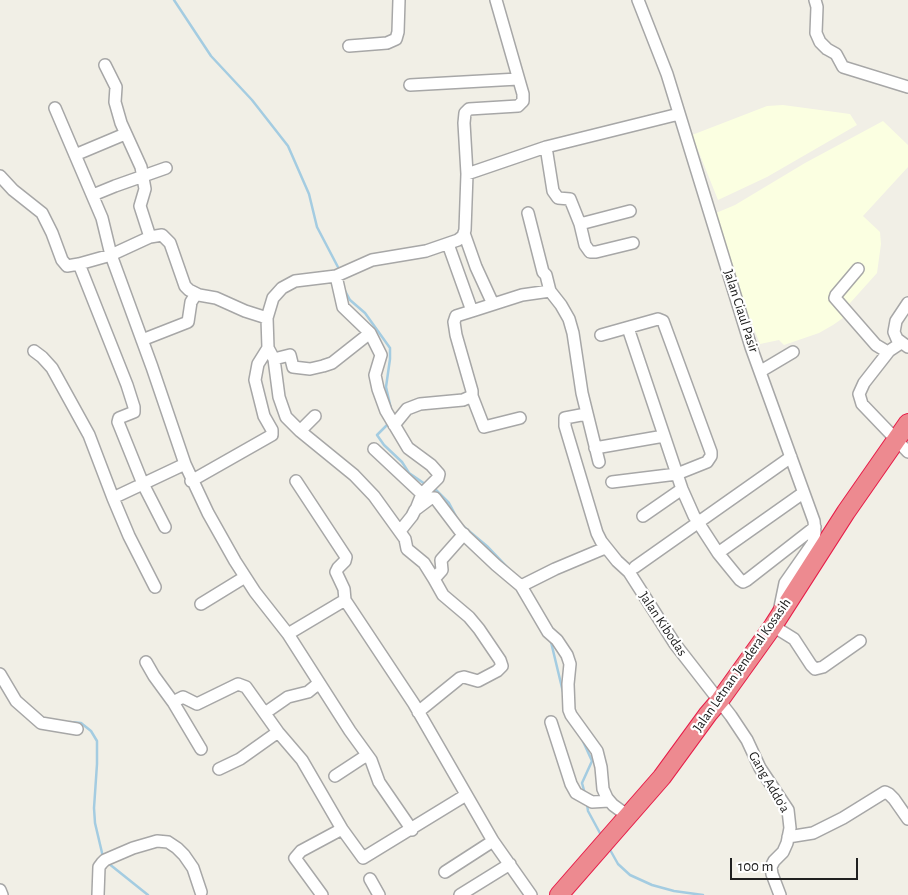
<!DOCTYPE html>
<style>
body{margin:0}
#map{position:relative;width:908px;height:895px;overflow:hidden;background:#f1efe6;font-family:"Alegreya Sans",sans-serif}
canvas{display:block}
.scale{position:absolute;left:730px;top:858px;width:128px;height:22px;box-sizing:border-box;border:2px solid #202020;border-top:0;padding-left:6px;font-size:15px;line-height:18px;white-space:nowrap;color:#202020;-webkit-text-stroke:4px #fff;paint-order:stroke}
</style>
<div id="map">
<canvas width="908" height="895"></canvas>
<div class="scale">100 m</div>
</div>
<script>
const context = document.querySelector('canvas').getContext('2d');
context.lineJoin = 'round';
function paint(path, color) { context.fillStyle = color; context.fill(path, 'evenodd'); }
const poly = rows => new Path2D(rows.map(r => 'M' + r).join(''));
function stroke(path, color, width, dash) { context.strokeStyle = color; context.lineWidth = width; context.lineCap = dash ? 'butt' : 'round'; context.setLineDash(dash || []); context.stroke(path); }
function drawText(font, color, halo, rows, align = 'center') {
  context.font = font + ' "Alegreya Sans",sans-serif'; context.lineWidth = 4.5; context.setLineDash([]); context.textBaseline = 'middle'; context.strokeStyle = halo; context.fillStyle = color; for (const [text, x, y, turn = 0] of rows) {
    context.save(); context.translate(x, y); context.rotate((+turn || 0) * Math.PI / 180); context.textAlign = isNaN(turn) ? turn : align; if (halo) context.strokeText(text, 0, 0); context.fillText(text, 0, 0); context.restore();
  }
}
const education = poly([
 [783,105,850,114,857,125,767,177,718,200,692,135,767,106],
 [883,121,908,145,908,167,863,216,880,232,881,244,877,273,842,312,845,315,843,318,833,325,819,333,784,345,779,340,760,344,746,309,716,213,735,205,805,163]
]);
const stream = poly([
 [174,0,211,56,252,100,288,146,309,194,317,227,340,271],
 [344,289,350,300,365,313,390,348,390,359,386,387,391,409],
 [389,423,377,435,384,445,402,462,409,473,425,484],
 [433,487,449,503,459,522],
 [463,526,488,547,510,570],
 [551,642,563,692],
 [70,722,81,723,91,731,97,741,97,764,94,808,95,823,103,857],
 [582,739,592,761,582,783,585,794],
 [587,804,588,811,601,835],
 [609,848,618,864,630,875,652,885,674,891,703,895],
 [108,863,148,895]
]);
const minor = poly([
 [638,0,667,74,751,347,814,521,815,533,813,543,785,583,779,612],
 [815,0,817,7,816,33,820,42,827,49,836,54,843,67,908,87],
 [349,46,387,43,396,39,398,32,399,0],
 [105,65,116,87,115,102,121,123,141,167,145,189,140,206,150,237],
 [410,85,518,79],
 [55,108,102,218,111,255,152,367,185,464,208,513,235,561,255,592,288,634,345,600,414,704,493,841,531,895],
 [546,147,553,191,558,198,570,199,580,224,630,211],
 [75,155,125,134],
 [467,174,546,147,679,114],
 [0,176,13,190,42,213,52,233,62,260,67,266,79,264,111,255,150,237,162,235,170,243,185,286,189,290,199,295,216,298,245,311,267,318,273,298,282,288,295,281,336,276,372,260,426,251,458,240,463,236,465,230,467,174,464,123,465,113,469,109,518,106,523,101,523,94,496,0],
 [93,195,115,186,166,168],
 [528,213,543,272,546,275,550,291],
 [580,224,585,245,590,252,596,252,633,243],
 [464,233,476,267,493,304],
 [448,244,472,311,522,295,550,291,561,305,569,319,573,333,582,393,599,462],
 [79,264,127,385,134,407,134,412,119,418,118,422,143,484,165,527],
 [858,269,836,295,835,298,876,345,886,351,889,351],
 [908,303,896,321,894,332,897,339,908,347],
 [267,318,268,348,274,359,279,397,286,417,300,431,354,475,374,496,405,539,407,549,424,563,434,579],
 [628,328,682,489,694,516,718,553,740,580,743,582,747,580,815,527],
 [370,333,381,355,375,375,378,389,386,411,408,448,431,465,439,474,438,478,422,494,416,509],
 [601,335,658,319,663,321,711,452,711,456,707,462,677,474,612,482],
 [142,340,188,322,191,302,196,294],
 [901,343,889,351,864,383,859,394,862,404,908,452],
 [34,351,42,357,52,368,89,435,113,498,129,536,155,587],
 [274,359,290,355,293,367,310,369,323,366,332,363,370,333,343,307,336,276],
 [761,371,793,352],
 [472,396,484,427,520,418],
 [586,414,565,418,565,426,597,533,601,541,617,561,629,572,675,644,731,716,747,740,760,768,788,810,790,828,787,843,783,852,774,861,771,867,772,874,780,895],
 [394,425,407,409,420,404,463,400,472,396,472,391,456,335,454,322,456,316,472,311],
 [300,431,315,416],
 [595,448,664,436],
 [374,449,422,494],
 [191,481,272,435,272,430,264,416,255,380,258,364,268,348],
 [296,481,346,557,345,561,338,568,336,572,344,589,345,600],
 [113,498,185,464],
 [643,516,682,489],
 [400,531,412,516,415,510,431,498,435,498,460,531,496,565,521,586,548,632,557,640,567,655,570,664,568,684,569,710,571,715,597,751,601,767,603,789,607,798,613,805,628,816],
 [718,553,803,493],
 [635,567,791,457],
 [521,586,555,569,605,548],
 [201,604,245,577],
 [773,626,794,639,811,665,815,669,823,667,860,641],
 [288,634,350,731,371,760,379,782,412,830],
 [146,662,154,676,173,702,183,697,197,704,238,684,246,687,278,732,302,760,342,829,363,858,466,795],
 [0,674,16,701,41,723,77,729],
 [173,702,201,749],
 [418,712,460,678,464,677,478,681,497,671,502,666,500,660,479,629,469,617,443,595,434,579,442,570,441,560,464,534],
 [265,713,288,697,308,692,319,683],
 [551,722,571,784,576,793,592,802,609,801],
 [219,769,240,759,278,732],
 [335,776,367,755],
 [788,837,813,833,843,818,885,792,889,794,894,799,908,819],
 [445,872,493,841],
 [370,879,379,895],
 [0,890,2,895],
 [98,895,99,867,102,863,105,860,133,848,157,841,168,842,177,848,184,855,193,868,201,892],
 [322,895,295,858,301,851,342,829],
 [460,895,510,864]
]);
const highway = poly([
 [559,895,662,777,708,714,720,700,773,626,846,512,908,423]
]);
const streetNames = [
 ["Jalan Ciaul Pasir",741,311,72],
 ["Jalan Kibodas",663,624,56],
 ["Jalan Letnan Jenderal Kosasih",742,665,-55],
 ["Gang Addo'a",769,782,60]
];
paint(education, '#fbffe1');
stroke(stream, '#a4cce1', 2.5);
stroke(minor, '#a7a7a7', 14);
stroke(highway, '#e71c48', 20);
stroke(minor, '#fff', 11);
stroke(highway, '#ed8a90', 18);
drawText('14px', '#202020', '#fff', streetNames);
</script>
